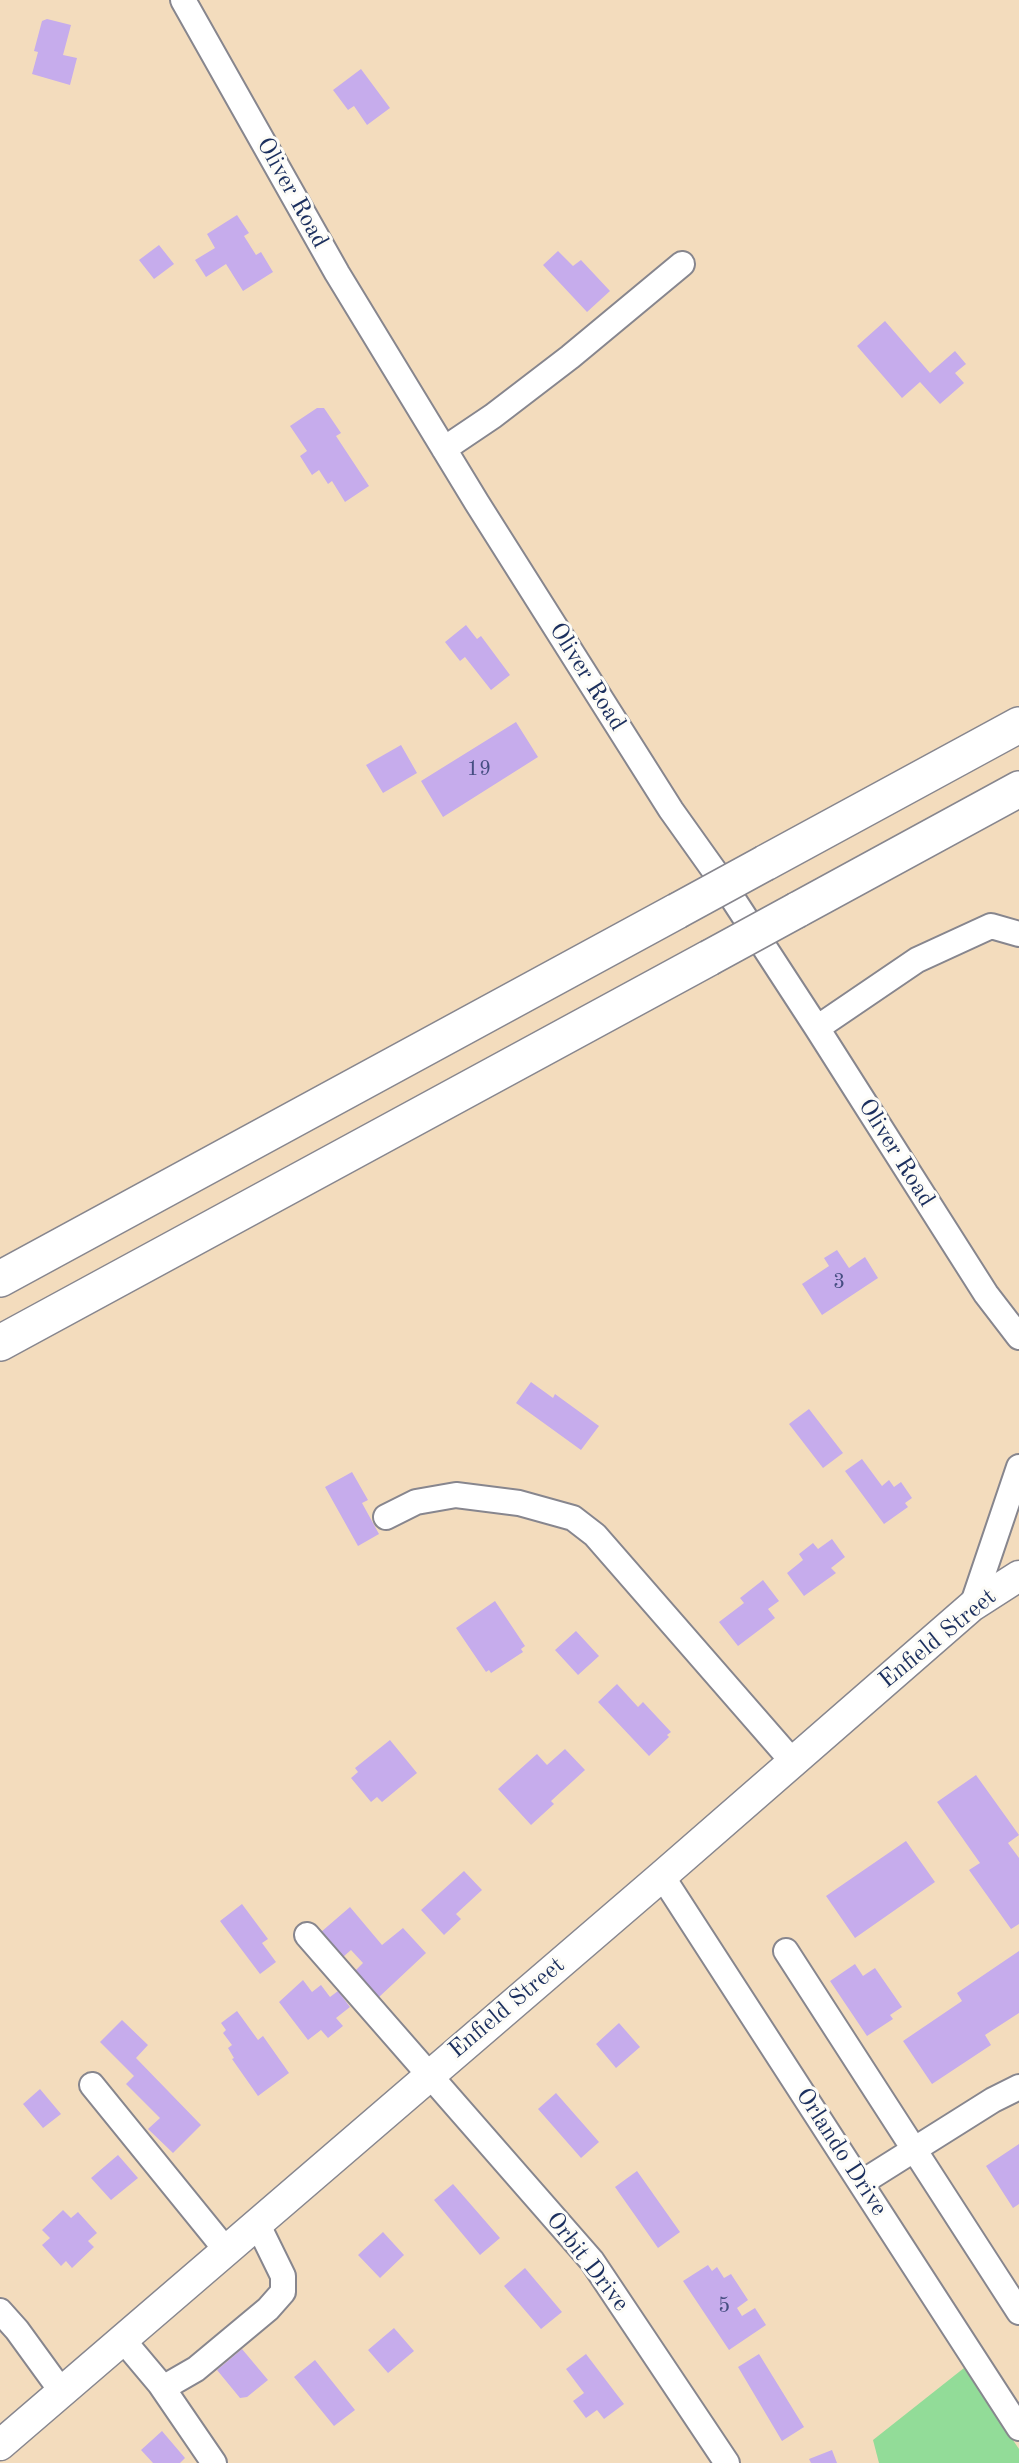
<!DOCTYPE html>
<style>
body{margin:0}
canvas{display:block;background:#f3dcbd}
</style>
<canvas width="1019" height="2463"></canvas>
<script>
const context = document.querySelector('canvas').getContext('2d');
context.lineJoin = 'round';
function paint(path, color) { context.fillStyle = color; context.fill(path, 'evenodd'); }
const poly = rows => new Path2D(rows.map(r => 'M' + r).join(''));
function stroke(path, color, width, dash) { context.strokeStyle = color; context.lineWidth = width; context.lineCap = dash ? 'butt' : 'round'; context.setLineDash(dash || []); context.stroke(path); }
function drawText(font, color, halo, rows, align = 'center') {
  context.font = font + ' "Old Standard TT",serif'; context.lineWidth = 6; context.setLineDash([]); context.textBaseline = 'middle'; context.strokeStyle = halo; context.fillStyle = color; for (const [text, x, y, turn = 0] of rows) {
    context.save(); context.translate(x, y); context.rotate((+turn || 0) * Math.PI / 180); context.textAlign = isNaN(turn) ? turn : align; if (halo) context.strokeText(text, 0, 0); context.fillText(text, 0, 0); context.restore();
  }
}
const green = poly([
 [964,2368,1019,2449,1019,2463,879,2463,873,2440]
]);
const building = poly([
 [47,19,71,25,63,55,77,58,70,85,32,74,38,52,34,51,42,21],
 [361,69,390,108,367,125,354,106,348,110,333,90],
 [237,215,249,233,244,236,256,255,261,252,273,272,243,291,226,264,206,277,195,260,215,248,207,234],
 [159,245,174,264,154,279,139,260],
 [558,251,573,266,581,260,610,291,587,312,543,265],
 [885,321,930,373,955,351,966,364,955,373,964,383,940,404,920,382,902,398,857,346],
 [317,408,324,408,341,433,336,436,369,486,345,502,332,481,328,484,319,470,312,475,300,456,307,451,290,426],
 [466,625,477,639,481,636,510,675,491,690,465,657,460,661,445,642],
 [516,722,538,757,443,817,421,781],
 [401,745,417,773,383,793,366,765],
 [837,1250,849,1268,865,1257,878,1278,822,1315,802,1284,829,1266,824,1258],
 [531,1382,553,1398,555,1394,599,1426,581,1450,516,1403],
 [809,1409,843,1453,823,1468,789,1424],
 [862,1459,882,1486,889,1480,894,1487,901,1482,912,1498,905,1503,908,1507,884,1524,845,1471],
 [352,1472,368,1500,362,1503,379,1534,358,1546,325,1487],
 [832,1539,845,1557,831,1568,836,1573,804,1596,787,1573,803,1560,799,1554,813,1543,818,1549],
 [763,1580,779,1601,768,1609,775,1618,738,1646,719,1622,744,1603,740,1598],
 [495,1601,525,1646,521,1649,523,1652,491,1673,489,1670,486,1672,456,1628],
 [576,1631,599,1656,578,1675,555,1650],
 [617,1684,638,1707,643,1702,671,1732,667,1735,669,1737,649,1756,598,1702],
 [390,1740,417,1773,382,1802,377,1797,371,1802,351,1778,358,1772,355,1768],
 [565,1749,585,1770,551,1801,554,1804,531,1825,498,1789,537,1754,547,1765],
 [976,1775,1019,1835,1008,1843,1019,1858,1019,1924,1011,1929,969,1870,980,1863,937,1802],
 [906,1841,935,1882,855,1938,826,1896],
 [464,1871,482,1890,456,1914,461,1919,444,1935,421,1910],
 [242,1904,268,1939,262,1943,276,1962,260,1974,220,1921],
 [350,1907,382,1945,403,1928,426,1953,378,1998,355,1971,363,1963,351,1950,343,1957,321,1932],
 [1019,1951,1019,2013,985,2035,991,2045,932,2084,903,2041,962,2001,957,1993],
 [855,1964,863,1976,875,1968,902,2007,890,2015,893,2019,867,2036,830,1981],
 [303,1980,312,1992,321,1985,330,1997,338,1991,350,2007,336,2018,343,2026,328,2038,321,2030,308,2040,279,2002],
 [237,2011,258,2040,263,2036,289,2073,258,2096,232,2059,234,2058,228,2048,232,2045,223,2033,226,2030,221,2023],
 [122,2020,148,2045,136,2058,201,2125,173,2153,148,2129,160,2118,126,2084,134,2076,100,2042],
 [619,2023,640,2047,616,2068,596,2044],
 [40,2089,61,2114,43,2128,23,2104],
 [556,2093,599,2142,581,2158,538,2109],
 [1019,2144,1019,2204,1013,2208,986,2166],
 [118,2155,138,2178,111,2200,91,2178],
 [637,2171,680,2232,658,2248,615,2187],
 [453,2184,500,2238,480,2255,434,2200],
 [63,2210,71,2218,78,2212,97,2233,88,2241,94,2247,72,2268,66,2261,61,2266,42,2245,50,2238,42,2230],
 [383,2232,404,2255,380,2278,358,2255],
 [708,2265,712,2271,717,2267,724,2278,731,2274,748,2300,737,2308,742,2316,755,2308,766,2325,729,2350,683,2281],
 [525,2268,562,2312,541,2329,504,2286],
 [394,2328,414,2351,388,2373,368,2350],
 [242,2349,268,2380,247,2397,240,2398,217,2370],
 [586,2354,624,2404,604,2419,597,2410,586,2418,573,2401,584,2393,566,2369],
 [759,2354,804,2427,782,2441,738,2367],
 [315,2360,355,2410,334,2426,294,2377],
 [162,2431,185,2458,180,2463,153,2463,141,2450],
 [832,2450,837,2463,811,2463,809,2459]
]);
const minor = poly([
 [183,0,337,273,477,503,671,810,718,876,817,1028,986,1294,1019,1337],
 [444,449,493,416,570,357,682,264],
 [817,1028,917,960,991,926,1019,934],
 [386,1517,416,1502,456,1495,519,1503,573,1518,595,1535,793,1762],
 [972,1606,1019,1467],
 [662,1876,1019,2428],
 [307,1935,592,2261,727,2463],
 [786,1951,1019,2312],
 [92,2085,226,2250],
 [861,2183,993,2100,1019,2087],
 [0,2311,17,2330,62,2392],
 [123,2340,160,2384,214,2463],
 [163,2388,196,2369,268,2309,283,2292,283,2276,257,2223]
]);
const major = poly([
 [0,2445,662,1876,972,1606,1019,1576]
]);
const highway = poly([
 [765,863,1019,725],
 [797,910,1019,789],
 [0,1279,677,911],
 [0,1343,709,958]
]);
const highwayBridge = poly([
 [677,911,765,863],
 [709,958,797,910]
]);
const numberNames = [
 ["19",479,769],
 ["3",839,1282],
 ["5",724,2306]
];
const streetNames = [
 ["Oliver Road",292,193,61],
 ["Oliver Road",587,677,58],
 ["Oliver Road",896,1153,58],
 ["Enfield Street",938,1639,-39],
 ["Enfield Street",507,2008,-40],
 ["Orlando Drive",841,2152,57],
 ["Orbit Drive",587,2262,52]
];
paint(green, '#92dc98');
paint(building, '#c6acec');
stroke(minor, '#87868e', 28);
stroke(major, '#87868e', 33);
stroke(highway, '#87868e', 38);
stroke(minor, '#fff', 24);
stroke(major, '#fff', 30);
stroke(highway, '#fff', 35);
stroke(highwayBridge, '#87868e', 38, []);
stroke(highwayBridge, '#fff', 35);
drawText('21px', '#464e82', null, numberNames);
drawText('24px', '#1b2f5e', '#fdfcf7', streetNames);
</script>
